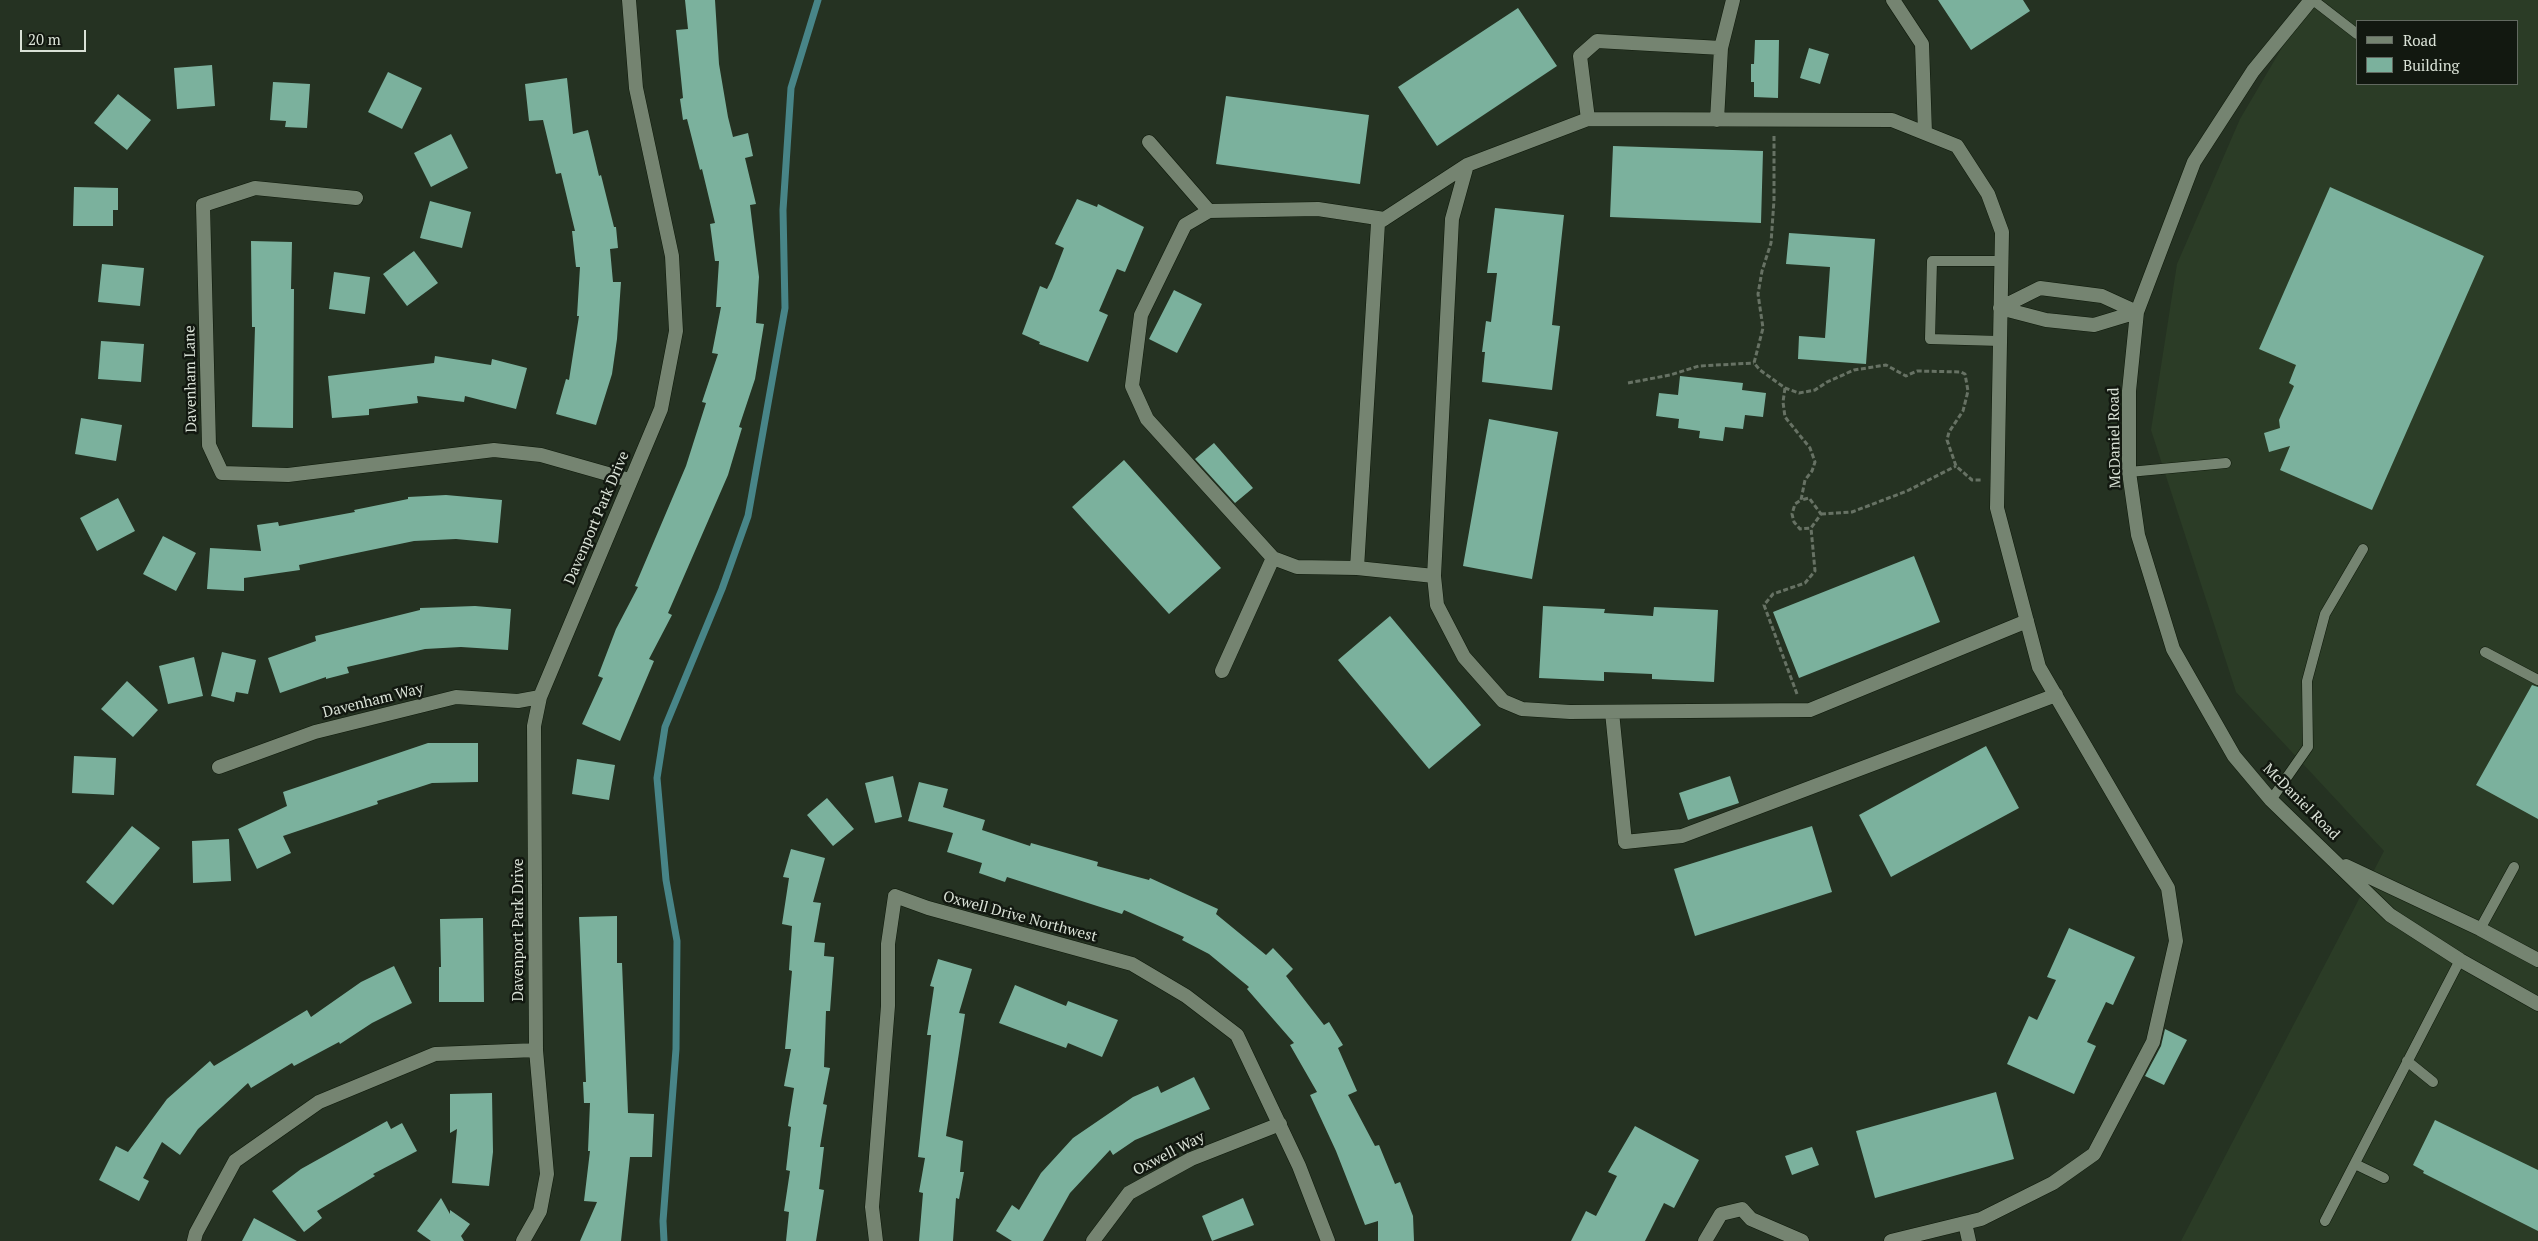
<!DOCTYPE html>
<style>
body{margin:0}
#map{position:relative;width:2538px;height:1241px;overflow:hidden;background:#253222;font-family:"PT Serif",serif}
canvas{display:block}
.legend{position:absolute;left:2356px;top:20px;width:162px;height:65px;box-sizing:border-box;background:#121810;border:1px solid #626960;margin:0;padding:6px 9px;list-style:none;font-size:15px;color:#dae2d7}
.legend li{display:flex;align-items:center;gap:10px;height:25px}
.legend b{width:25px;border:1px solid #626960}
.scale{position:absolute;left:20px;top:30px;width:66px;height:22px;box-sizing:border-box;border:2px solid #dae2d7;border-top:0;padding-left:6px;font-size:15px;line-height:18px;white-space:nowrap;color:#dae2d7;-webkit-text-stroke:4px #121810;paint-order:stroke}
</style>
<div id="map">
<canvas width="2538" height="1241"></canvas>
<ul class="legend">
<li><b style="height:6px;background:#758471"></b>Road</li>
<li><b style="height:14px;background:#7bb19d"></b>Building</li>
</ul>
<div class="scale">20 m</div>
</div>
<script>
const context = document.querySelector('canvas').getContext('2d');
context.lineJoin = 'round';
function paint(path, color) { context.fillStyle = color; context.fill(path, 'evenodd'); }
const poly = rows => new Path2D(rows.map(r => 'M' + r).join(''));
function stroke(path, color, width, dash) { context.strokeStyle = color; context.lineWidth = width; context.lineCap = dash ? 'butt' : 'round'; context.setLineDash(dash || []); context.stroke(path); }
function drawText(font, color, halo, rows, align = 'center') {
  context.font = font + ' "PT Serif",serif'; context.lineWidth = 5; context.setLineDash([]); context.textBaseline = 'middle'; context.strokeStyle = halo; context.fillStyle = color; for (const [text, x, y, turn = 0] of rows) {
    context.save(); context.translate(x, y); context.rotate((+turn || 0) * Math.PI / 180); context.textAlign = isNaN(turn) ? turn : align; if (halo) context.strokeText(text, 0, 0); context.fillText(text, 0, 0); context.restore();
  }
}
const built = poly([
 [2310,0,2538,0,2538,1241,2181,1241,2384,851,2236,692,2151,430,2177,264,2240,119],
 [2357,21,2517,21,2517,84,2357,84]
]);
const stream = poly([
 [664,1241,663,1221,676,1049,677,941,666,880,657,778,665,727,722,589,748,516,785,308,783,210,791,88,818,0]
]);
const building = poly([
 [685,0,715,0,719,64,728,117,733,137,748,133,753,156,745,158,756,204,750,205,759,277,756,323,764,324,755,379,739,427,742,428,728,475,668,613,672,615,649,659,654,661,620,741,582,724,603,678,598,676,616,629,638,587,635,586,686,466,706,403,702,402,718,354,712,353,721,307,716,307,719,261,715,261,710,224,715,223,702,169,700,170,687,119,683,120,680,99,683,98,676,30,688,29],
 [1938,0,2023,0,2030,11,1971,50],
 [1518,8,1557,66,1437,146,1398,87],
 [1755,40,1779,40,1778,98,1754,97,1754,82,1751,82,1751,64,1754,64],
 [1809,48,1829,54,1820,84,1800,78],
 [212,65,215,106,177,109,174,68],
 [388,72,422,88,402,129,368,112],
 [567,78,573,134,588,130,599,176,601,175,614,227,616,227,618,248,610,249,613,282,621,282,617,339,612,374,596,425,556,414,566,379,569,380,579,316,577,316,580,267,576,267,572,231,575,231,561,173,556,174,543,120,529,121,525,84],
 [273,82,310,84,307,128,285,127,286,121,270,120],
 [118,94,151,120,127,150,94,123],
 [1226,96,1369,115,1360,184,1216,164],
 [451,134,468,168,431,187,414,153],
 [1613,146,1763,151,1761,223,1610,217],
 [74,187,118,188,118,210,113,210,113,226,73,226],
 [2330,187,2484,256,2372,510,2280,470,2290,446,2269,452,2264,433,2280,428,2279,420,2294,386,2289,383,2296,365,2259,349],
 [1077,199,1097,207,1098,204,1144,227,1125,272,1117,269,1099,311,1108,315,1088,362,1039,344,1040,342,1022,334,1040,286,1047,289,1052,279,1064,248,1055,244],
 [430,201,471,212,462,248,420,238],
 [1495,208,1564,215,1552,325,1560,326,1552,390,1482,382,1485,352,1482,352,1486,321,1491,322,1497,273,1487,273],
 [1789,233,1875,239,1866,364,1798,359,1799,336,1825,338,1830,267,1786,264],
 [251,241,292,242,291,289,294,289,293,428,252,427,255,327,252,327],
 [414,251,438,283,407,306,383,274],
 [102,264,144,268,140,306,98,302],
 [334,272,370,277,365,314,329,309],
 [1174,290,1202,304,1177,353,1149,339],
 [101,341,144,344,141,382,98,379],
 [435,356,491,365,492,359,527,368,516,409,465,396,464,402,417,396,418,403,369,409,369,415,332,418,328,376,434,363],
 [1680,376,1743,383,1742,390,1766,393,1763,417,1745,415,1743,429,1725,427,1723,441,1699,438,1700,431,1678,428,1679,419,1656,416,1659,393,1678,395],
 [81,418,122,425,116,461,75,454],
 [1489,419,1558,432,1532,579,1463,566],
 [1214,443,1253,488,1235,503,1195,459],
 [1124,460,1221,568,1169,614,1072,507],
 [446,495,502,500,498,543,456,539,414,541,299,565,300,570,244,578,244,591,207,589,210,548,261,551,257,525,278,522,279,526,355,512,354,510,408,499,408,497],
 [118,498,135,531,97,551,80,518],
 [163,536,196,553,176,591,143,574],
 [1914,556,1940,622,1799,678,1773,612],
 [475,606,511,609,508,650,461,647,425,649,347,667,349,673,326,679,326,677,280,693,268,658,316,641,315,636,420,610,420,608],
 [1543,606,1605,609,1604,613,1653,616,1654,607,1718,610,1714,682,1652,679,1652,674,1604,672,1604,681,1539,678],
 [1390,616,1481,725,1429,769,1338,660],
 [222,652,256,660,248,694,236,692,234,702,211,696],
 [194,657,203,696,168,704,159,666],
 [127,681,158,710,133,737,101,709],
 [2532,685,2538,687,2538,819,2476,785],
 [428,743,478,743,478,782,432,783,377,801,378,804,283,836,291,853,257,869,238,829,287,806,283,792],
 [1986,746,2019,808,1891,877,1859,815],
 [74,756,116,758,114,795,72,793],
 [577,759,615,765,609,800,572,794],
 [893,776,902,817,875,823,865,783],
 [1730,776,1739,803,1688,820,1679,793],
 [919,782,948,789,943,807,985,820,982,830,1030,846,1031,843,1098,862,1097,866,1149,880,1150,878,1218,909,1216,914,1266,955,1273,948,1293,969,1286,976,1324,1025,1329,1022,1343,1045,1338,1048,1357,1091,1348,1095,1375,1146,1379,1145,1395,1184,1400,1182,1413,1216,1414,1241,1378,1241,1378,1221,1365,1225,1336,1151,1310,1095,1317,1092,1290,1045,1294,1043,1247,989,1249,987,1209,954,1182,940,1184,937,1124,910,1122,914,1007,877,1005,882,979,873,982,863,947,852,953,833,908,821],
 [827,798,854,829,833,846,807,815],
 [132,826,160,848,113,905,86,882],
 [1812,826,1832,892,1695,936,1674,869],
 [229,839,231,881,193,883,192,841],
 [791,849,825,858,813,902,821,903,814,942,825,943,824,956,834,957,830,1011,826,1011,824,1067,830,1068,823,1104,827,1105,820,1147,824,1147,819,1189,824,1190,816,1241,786,1241,789,1212,784,1211,790,1171,786,1170,791,1127,788,1126,794,1088,784,1086,791,1049,785,1049,792,971,789,970,792,926,782,924,789,878,783,877],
 [617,916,617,963,622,963,628,1113,654,1114,652,1157,630,1157,621,1241,580,1241,597,1202,584,1201,590,1151,588,1151,590,1103,584,1103,583,1082,586,1082,579,917],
 [483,918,484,1002,439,1002,439,967,441,967,440,919],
 [2069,928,2135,957,2113,1005,2106,1002,2087,1042,2096,1046,2074,1094,2007,1064,2029,1016,2037,1020,2056,980,2047,977],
 [938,959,972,969,959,1013,965,1014,946,1136,963,1141,960,1172,964,1172,959,1199,956,1198,953,1241,919,1241,923,1193,919,1192,925,1158,918,1157,931,1035,927,1035,934,987,930,986],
 [394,966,412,1003,372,1023,340,1044,339,1042,294,1066,292,1063,251,1088,248,1083,198,1129,180,1155,162,1142,143,1178,149,1181,139,1201,99,1180,116,1146,128,1152,167,1099,210,1061,214,1066,307,1010,311,1017,361,982],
 [1015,985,1066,1006,1068,1001,1118,1020,1102,1057,1068,1043,1066,1048,999,1023],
 [2165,1029,2187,1040,2164,1085,2145,1076,2161,1046],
 [1194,1077,1210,1109,1135,1140,1113,1155,1110,1150,1070,1193,1043,1241,1012,1241,996,1231,1012,1205,1019,1210,1041,1173,1073,1138,1133,1097,1158,1086,1161,1093],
 [1996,1092,2014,1159,1875,1198,1856,1131],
 [492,1093,493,1152,489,1186,452,1183,457,1129,450,1133,450,1094],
 [2435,1120,2538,1170,2538,1231,2423,1173,2424,1171,2413,1165],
 [387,1121,391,1129,402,1123,417,1151,373,1174,375,1176,317,1211,322,1218,304,1232,272,1191,301,1169],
 [1635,1126,1699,1160,1674,1208,1664,1203,1645,1241,1571,1241,1586,1211,1596,1216,1617,1176,1608,1172],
 [1812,1147,1819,1165,1792,1175,1785,1156],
 [441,1198,450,1214,450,1210,470,1224,461,1236,464,1241,431,1241,417,1231],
 [1243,1198,1254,1225,1212,1241,1202,1216],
 [254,1218,297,1241,242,1241]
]);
const path = poly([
 [1774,136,1774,200,1771,243,1762,271,1758,294,1763,328,1754,363,1760,370,1785,388,1799,393,1815,390,1827,382,1854,370,1886,365,1906,376,1917,371,1961,372,1965,374,1968,391,1963,411,1949,432,1947,440,1956,466,1972,480,1981,480],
 [1628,383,1670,375,1699,366,1754,363],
 [1785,388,1783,402,1785,417,1810,448,1815,462,1812,471,1805,480,1801,500,1809,498,1821,514,1811,528,1800,529,1794,522,1792,514,1795,504,1801,500],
 [1821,514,1852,512,1907,491,1956,466],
 [1797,694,1764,605,1773,594,1805,583,1815,571,1811,528]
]);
const service = poly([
 [2313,0,2357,34],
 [2000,341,1930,339,1932,261,2001,261],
 [2129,472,2226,463],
 [2485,652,2538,680],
 [2271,800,2308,747,2307,681,2325,614,2363,549],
 [2480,929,2514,867],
 [2407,1061,2433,1082],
 [2355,1164,2384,1178],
 [2325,1221,2460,960]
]);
const minor = poly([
 [1893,0,1922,44,1925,133],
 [2311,0,2253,71,2194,162,2137,312,2129,391,2129,472,2138,535,2173,649,2234,756,2271,800,2390,915,2460,960,2538,1004],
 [1721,48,1733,0],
 [1588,119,1580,56,1597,41,1721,48,1717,120],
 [1149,142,1209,211],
 [1467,165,1452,219,1434,576,1437,605,1464,657,1503,701,1522,709,1570,712,1810,710,2027,621],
 [356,198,255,188,203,205,209,445,222,473,288,475,494,450,541,455,629,480],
 [1384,219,1318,209,1209,211,1185,225,1141,315,1132,386,1147,419,1273,558,1297,567,1357,568,1378,223,1467,165,1588,119,1892,120,1957,146,1988,194,2002,232,1997,508,2039,667,2168,888,2176,941,2153,1042,2094,1154,2053,1183,1981,1219,1891,1241],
 [2000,308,2040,288,2102,296,2137,312],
 [2000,308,2046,320,2094,325,2137,312],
 [1357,568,1434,576],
 [1222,671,1273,558],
 [1612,712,1625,842,1682,836,2056,695],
 [219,767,315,732,456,697,518,701,540,697],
 [2346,866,2480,929,2538,960],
 [1965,1223,1969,1241],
 [194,1241,196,1233,235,1161,319,1102,435,1054,536,1050],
 [523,1241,540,1211,547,1174,536,1050,534,726,540,697,661,409,676,331,672,256,636,88,629,0],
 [876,1241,872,1207,888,1006,888,944,895,896,928,908,1132,964,1186,996,1237,1035,1299,1166,1328,1241],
 [1093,1241,1129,1193,1191,1159,1280,1124],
 [1705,1241,1721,1214,1742,1209,1751,1219,1802,1241]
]);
const streetNames = [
 ["Davenham Lane",191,379,-91],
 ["McDaniel Road",2115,438,-91],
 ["Davenport Park Drive",597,518,-67],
 ["Davenham Way",373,701,-14],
 ["McDaniel Road",2301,802,45],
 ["Oxwell Drive Northwest",1020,917,15],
 ["Davenport Park Drive",519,930,-90],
 ["Oxwell Way",1169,1154,-27]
];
paint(built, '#2b3c26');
stroke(stream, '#488588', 7);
paint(building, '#7bb19d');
stroke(service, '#0e190a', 11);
stroke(minor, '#0e190a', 15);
stroke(path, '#677264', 3, [5, 2.5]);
stroke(service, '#758471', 10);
stroke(minor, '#758471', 14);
drawText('15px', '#dae2d7', '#121810', streetNames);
</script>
